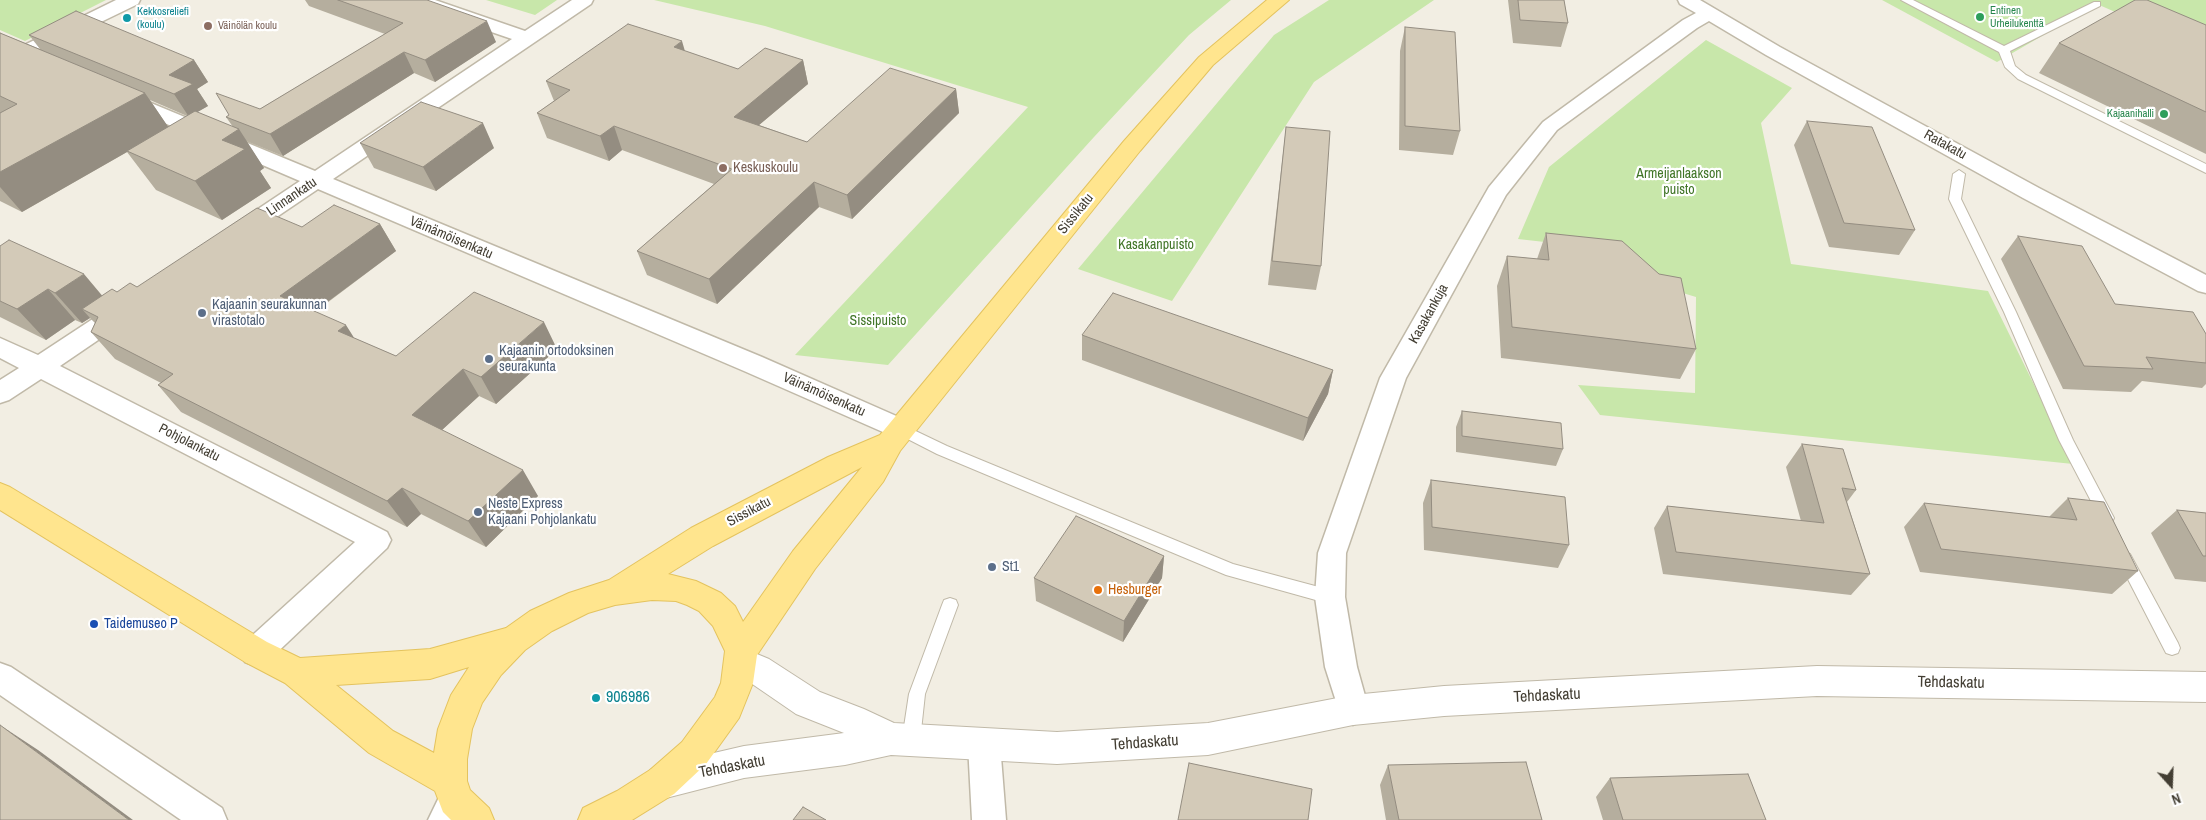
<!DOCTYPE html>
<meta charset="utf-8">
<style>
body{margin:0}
#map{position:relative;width:2206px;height:820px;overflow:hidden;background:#f2eee3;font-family:"Archivo Narrow",sans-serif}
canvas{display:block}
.north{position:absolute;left:2146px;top:760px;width:50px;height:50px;-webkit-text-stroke:4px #fff;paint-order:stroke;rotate:160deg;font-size:14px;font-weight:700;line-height:20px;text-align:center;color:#433e33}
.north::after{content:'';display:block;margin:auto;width:18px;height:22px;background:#433e33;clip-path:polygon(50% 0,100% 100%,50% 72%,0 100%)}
</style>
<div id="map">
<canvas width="2206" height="820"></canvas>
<div class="north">N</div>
</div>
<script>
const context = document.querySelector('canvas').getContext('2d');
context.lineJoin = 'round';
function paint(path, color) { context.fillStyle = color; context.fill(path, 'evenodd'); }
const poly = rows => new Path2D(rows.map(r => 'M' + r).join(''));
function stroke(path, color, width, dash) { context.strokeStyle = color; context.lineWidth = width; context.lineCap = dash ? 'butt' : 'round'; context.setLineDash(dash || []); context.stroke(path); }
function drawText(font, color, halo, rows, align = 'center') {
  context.font = font + ' "Archivo Narrow",sans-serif'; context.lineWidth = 4.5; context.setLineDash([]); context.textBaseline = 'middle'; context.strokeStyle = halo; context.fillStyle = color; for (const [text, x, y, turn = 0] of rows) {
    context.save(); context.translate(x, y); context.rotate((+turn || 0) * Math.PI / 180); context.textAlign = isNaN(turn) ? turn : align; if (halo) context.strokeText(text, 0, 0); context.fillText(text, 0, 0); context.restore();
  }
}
const green = poly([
 [0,0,106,0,25,41,0,30],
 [486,0,557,0,535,15],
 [654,0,1231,0,1189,35,1094,137,888,365,795,355,1028,107,765,26],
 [1329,0,1434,0,1314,82,1172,301,1078,269,1274,35],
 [1882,0,2206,0,2206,52,2097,4,1997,62],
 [1706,40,1792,88,1761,123,1791,264,1988,291,2073,464,1600,415,1578,385,1695,393,1696,297,1643,281,1616,250,1518,239,1549,167]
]);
const service = poly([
 [1901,0,1913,0,2004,46,2094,2,2100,2,2100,6,2010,51,2015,66,2026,75,2206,164,2206,173,2018,79,2005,67,1999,52,1901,0],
 [1959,170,1965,174,1961,199,2016,312,2073,440,2114,518,2112,522,2107,524,2102,522,2059,440,2004,312,1949,199,1953,174,1959,170],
 [901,424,947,446,1233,564,1330,590,1336,592,1338,597,1336,602,1330,604,1226,575,937,454,896,433,894,429,896,425,901,424],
 [2125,552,2130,554,2178,643,2180,648,2178,653,2172,655,2166,653,2117,558,2120,554,2125,552],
 [950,598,956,600,958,605,925,694,920,740,917,746,911,748,905,746,902,740,909,694,942,605,944,600,950,598]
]);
const minor = poly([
 [116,0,140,0,138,4,0,71,0,57,116,0],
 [408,0,435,0,525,31,572,0,593,0,591,4,333,179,762,357,910,422,914,429,910,436,901,439,892,436,744,371,318,189,247,237,239,240,231,237,228,232,231,227,300,181,120,104,117,100,120,96,127,94,134,96,315,171,512,39,410,4,408,0],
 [1678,0,1700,0,1780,47,2039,188,2206,275,2206,293,2198,291,2023,198,1766,55,1709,21,1697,28,1557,130,1506,195,1406,378,1346,553,1345,597,1357,667,1369,710,1364,720,1353,725,1342,720,1325,667,1315,597,1318,553,1380,378,1489,187,1543,122,1683,20,1696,13,1680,4,1678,0],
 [120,304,129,307,132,313,129,319,60,366,387,532,391,540,387,548,267,662,256,666,245,662,241,652,245,642,355,542,41,379,9,400,0,403,0,380,19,368,0,358,0,338,38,355,111,307,120,304],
 [0,663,11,667,222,808,227,820,181,820,0,695,0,663],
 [984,729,996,733,1000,744,1006,820,972,820,968,744,972,733,984,729],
 [455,784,467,789,472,800,463,820,428,820,443,789,455,784]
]);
const tertiary = poly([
 [740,647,769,659,820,692,864,709,894,723,1057,732,1208,723,1353,695,1444,686,1817,666,2206,672,2206,702,1817,696,1444,716,1353,725,1208,755,1057,764,891,755,845,765,744,778,662,799,650,794,645,782,650,770,662,765,744,746,844,733,796,714,745,679,729,671,724,661,729,651,740,647]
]);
const primary = poly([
 [1267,0,1289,0,1213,65,1140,151,900,451,883,482,815,569,757,655,753,683,739,718,706,764,674,794,632,820,578,820,583,808,617,791,650,770,682,742,715,697,721,683,725,651,713,626,699,611,687,605,676,601,652,600,615,605,588,613,552,631,525,650,501,675,482,703,472,729,467,759,467,781,470,790,489,808,494,820,451,820,443,812,435,791,369,753,285,683,245,662,0,510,0,483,10,487,267,642,300,658,430,649,506,628,530,611,569,593,609,580,691,528,828,457,880,435,1124,141,1199,57,1267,0],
 [862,467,793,551,743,622,735,606,721,593,696,581,668,574,713,546,862,467],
 [469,667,451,695,438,729,434,753,393,731,336,685,430,679,469,667]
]);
const wall = poly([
 [305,0,427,0,496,42,435,82,414,73,283,156,246,141,264,168,260,171,271,188,222,220,156,190,127,152,22,212,0,201,0,33,40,49,29,35,194,60,208,82,197,89,208,106,197,112,233,127,226,117,260,109,385,34,309,6],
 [150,100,187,116,168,127],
 [1508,0,1564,0,1568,23,1561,47,1513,43],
 [2206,25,2206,154,2039,73,2059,43],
 [1405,27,1460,131,1453,155,1399,150,1400,51],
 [684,51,738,69,803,60,808,84,759,125,807,142,956,89,959,113,852,219,819,207,717,304,647,275,637,251,714,184,622,150,609,161,547,138,537,113,554,101,546,81],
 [1807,121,1915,230,1899,255,1829,247,1794,145],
 [1286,127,1321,266,1316,290,1268,285],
 [360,143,494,148,436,191,374,168],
 [380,224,396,251,315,312,354,338,396,356,557,349,496,404,479,396,442,430,538,496,486,547,421,514,407,527,181,412,158,385,161,383,115,359,91,332,95,323,90,318,82,323,75,320,46,340,0,317,0,246,102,296,137,287,302,227],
 [1546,233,1659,274,1696,349,1680,379,1501,358,1497,286,1507,256,1537,259],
 [2018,236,2115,304,2206,334,2206,384,2202,388,2142,381,2131,392,2063,389,2001,259],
 [1082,335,1333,370,1328,394,1303,441,1082,360],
 [1462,411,1563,449,1556,466,1456,452,1456,427],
 [1802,444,1856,490,1847,502,1870,574,1851,595,1663,574,1654,528,1667,506,1801,521,1786,467],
 [1431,480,1569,545,1558,568,1424,550,1423,503],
 [2068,498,2138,571,2112,594,1920,572,1904,527,1924,503,2049,517],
 [2177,510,2206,513,2206,582,2175,579,2151,533],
 [1164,556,1162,578,1123,642,1036,601,1034,578],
 [1388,765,1542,820,1386,820,1380,785],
 [1610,778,1766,820,1603,820,1596,797]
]);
const shadedWall = poly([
 [487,21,496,42,435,82,425,60],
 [682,41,689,65,674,47],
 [404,52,414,73,283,156,270,134],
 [194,60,208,82,197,89,208,106,189,117,174,94,169,75],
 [803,60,808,84,740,141,734,117],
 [956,89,959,113,852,219,847,195],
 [145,93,169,128,127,151,127,152,22,212,0,187,0,172],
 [483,123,494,148,436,191,423,167],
 [614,126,622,150,609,161,600,136],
 [239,129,264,168,260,171,271,188,222,220,195,181,222,140],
 [814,182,819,207,717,304,709,279],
 [380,224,396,251,299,323,280,296],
 [84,274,110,305,82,309,90,318,82,323,55,293],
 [48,289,75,320,46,340,17,309],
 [544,322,557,349,496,404,481,377],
 [346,325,363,352,338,331],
 [463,369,479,396,430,441,412,415],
 [1333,370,1328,394,1303,441,1308,418],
 [523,470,538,496,486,547,468,521],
 [402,488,421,514,407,527,387,501],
 [1164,556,1162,578,1123,642,1124,621],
 [0,725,38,750,133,820,129,820]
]);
const building = poly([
 [338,0,427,0,487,21,425,60,404,52,270,134,226,117,229,115,216,93,260,109,403,23,338,0],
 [1518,0,1564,0,1568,23,1520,20,1518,0],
 [2135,0,2147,0,2206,25,2206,112,2059,43,2135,0],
 [76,11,194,60,169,75,193,84,174,94,29,35,76,11],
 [628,24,682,41,674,47,738,69,765,48,803,60,734,117,807,142,890,68,956,89,847,195,814,182,709,279,637,251,732,169,614,126,600,136,537,113,570,90,546,81,628,24],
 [1405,27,1455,32,1460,131,1405,126,1405,27],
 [0,33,145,93,0,172,0,113,17,104,0,96,0,33],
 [421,102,483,123,423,167,360,143,421,102],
 [195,111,239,129,222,140,245,149,195,181,127,151,195,111],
 [1807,121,1872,127,1915,230,1844,223,1807,121],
 [1286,127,1330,131,1321,266,1272,261,1286,127],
 [334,205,380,224,280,296,346,325,338,331,396,356,474,292,544,322,481,377,463,369,412,415,523,470,468,521,402,488,387,501,158,385,173,374,91,332,98,317,82,309,112,289,117,292,130,283,137,287,257,208,302,227,334,205],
 [1546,233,1622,241,1659,274,1681,278,1696,349,1512,327,1507,256,1549,260,1546,233],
 [2018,236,2082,246,2115,304,2193,312,2206,334,2206,363,2146,357,2153,369,2084,366,2018,236],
 [9,240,84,274,55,293,48,289,17,309,0,301,0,246,9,240],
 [1113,293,1333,370,1308,418,1082,335,1113,293],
 [1462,411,1561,423,1563,449,1462,436,1462,411],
 [1802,444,1843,449,1856,490,1842,488,1870,574,1676,552,1667,506,1824,523,1802,444],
 [1431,480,1565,497,1569,545,1432,527,1431,480],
 [2068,498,2104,502,2138,571,1941,549,1924,503,2077,520,2068,498],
 [2177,510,2206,513,2206,556,2203,556,2177,510],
 [1076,516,1164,556,1124,621,1034,578,1076,516],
 [0,725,129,820,0,820,0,725],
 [1526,762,1542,820,1399,820,1388,765,1526,762],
 [1189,763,1312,789,1308,820,1178,820,1189,763],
 [1748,774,1766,820,1623,820,1610,778,1748,774],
 [803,807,826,820,793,820,803,807]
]);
const markers = [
 [1980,17,5,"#2e9e5b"],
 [127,18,5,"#0f9aa8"],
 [208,26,5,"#8d6e63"],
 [2164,114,5,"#2e9e5b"],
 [723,168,5,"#8d6e63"],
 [202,313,5,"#5c6f8a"],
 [489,359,5,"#5c6f8a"],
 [478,512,5,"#5c6f8a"],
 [992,567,5,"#5c6f8a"],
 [1098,590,5,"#e8710a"],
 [94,624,5,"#1a4fb4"],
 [596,698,5,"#0f9aa8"]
];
const farLeisurenames = [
 ["Entinen",1990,11],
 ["Urheilukenttä",1990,24],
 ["Kajaanihalli",2154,114,"right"]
];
const farCulturenames = [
 ["Kekkosreliefi",137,12],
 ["(koulu)",137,25]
];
const farEducationnames = [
 ["Väinölän koulu",218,26]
];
const streetNames = [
 ["Ratakatu",1945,145,29],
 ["Linnankatu",292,197,-34],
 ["Sissikatu",1076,214,-51],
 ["Väinämöisenkatu",451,238,23],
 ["Kasakankuja",1429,314,-61],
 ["Väinämöisenkatu",824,395,24],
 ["Pohjolankatu",189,443,27],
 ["Sissikatu",749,512,-28]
];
const educationNames = [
 ["Keskuskoulu",733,168]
];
const parkNames = [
 ["Armeijanlaakson",1679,174],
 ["puisto",1679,190],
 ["Kasakanpuisto",1156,245],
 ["Sissipuisto",878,321]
];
const serviceNames = [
 ["Kajaanin seurakunnan",212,305],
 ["virastotalo",212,321],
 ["Kajaanin ortodoksinen",499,351],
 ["seurakunta",499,367],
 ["Neste Express",488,504],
 ["Kajaani Pohjolankatu",488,520],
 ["St1",1002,567]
];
const foodNames = [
 ["Hesburger",1108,590]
];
const transitNames = [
 ["Taidemuseo P",104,624]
];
const nearStreetnames = [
 ["Tehdaskatu",1951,683,1],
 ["Tehdaskatu",1547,696,-3],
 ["Tehdaskatu",1145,743,-4],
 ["Tehdaskatu",732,767,-11]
];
const nearCulturenames = [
 ["906986",606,698]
];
paint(green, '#c8e7aa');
stroke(service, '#c0b9a8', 2);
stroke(minor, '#c0b9a8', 3);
stroke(tertiary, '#c0b9a8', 2);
stroke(primary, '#e4c35e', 2);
paint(service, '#fff');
paint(minor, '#fff');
paint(tertiary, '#fff');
paint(primary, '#ffe58e');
paint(wall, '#b5ae9e');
paint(shadedWall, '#948d81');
paint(building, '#d3cab8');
stroke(building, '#948d81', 1);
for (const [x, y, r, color] of markers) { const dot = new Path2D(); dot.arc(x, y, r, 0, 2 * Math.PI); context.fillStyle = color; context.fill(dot); stroke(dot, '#fff', 2); }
drawText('11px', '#27864d', '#fff', farLeisurenames, 'left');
drawText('11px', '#0d838f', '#fff', farCulturenames, 'left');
drawText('11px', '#785e54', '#fff', farEducationnames, 'left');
drawText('14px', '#433e33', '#fff', streetNames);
drawText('14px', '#785e54', '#fff', educationNames, 'left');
drawText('14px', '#407527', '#fff', parkNames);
drawText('14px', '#4e5e75', '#fff', serviceNames, 'left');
drawText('14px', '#c56008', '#fff', foodNames, 'left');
drawText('14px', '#164399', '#fff', transitNames, 'left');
drawText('16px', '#433e33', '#fff', nearStreetnames);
drawText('16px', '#0d838f', '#fff', nearCulturenames, 'left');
</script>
